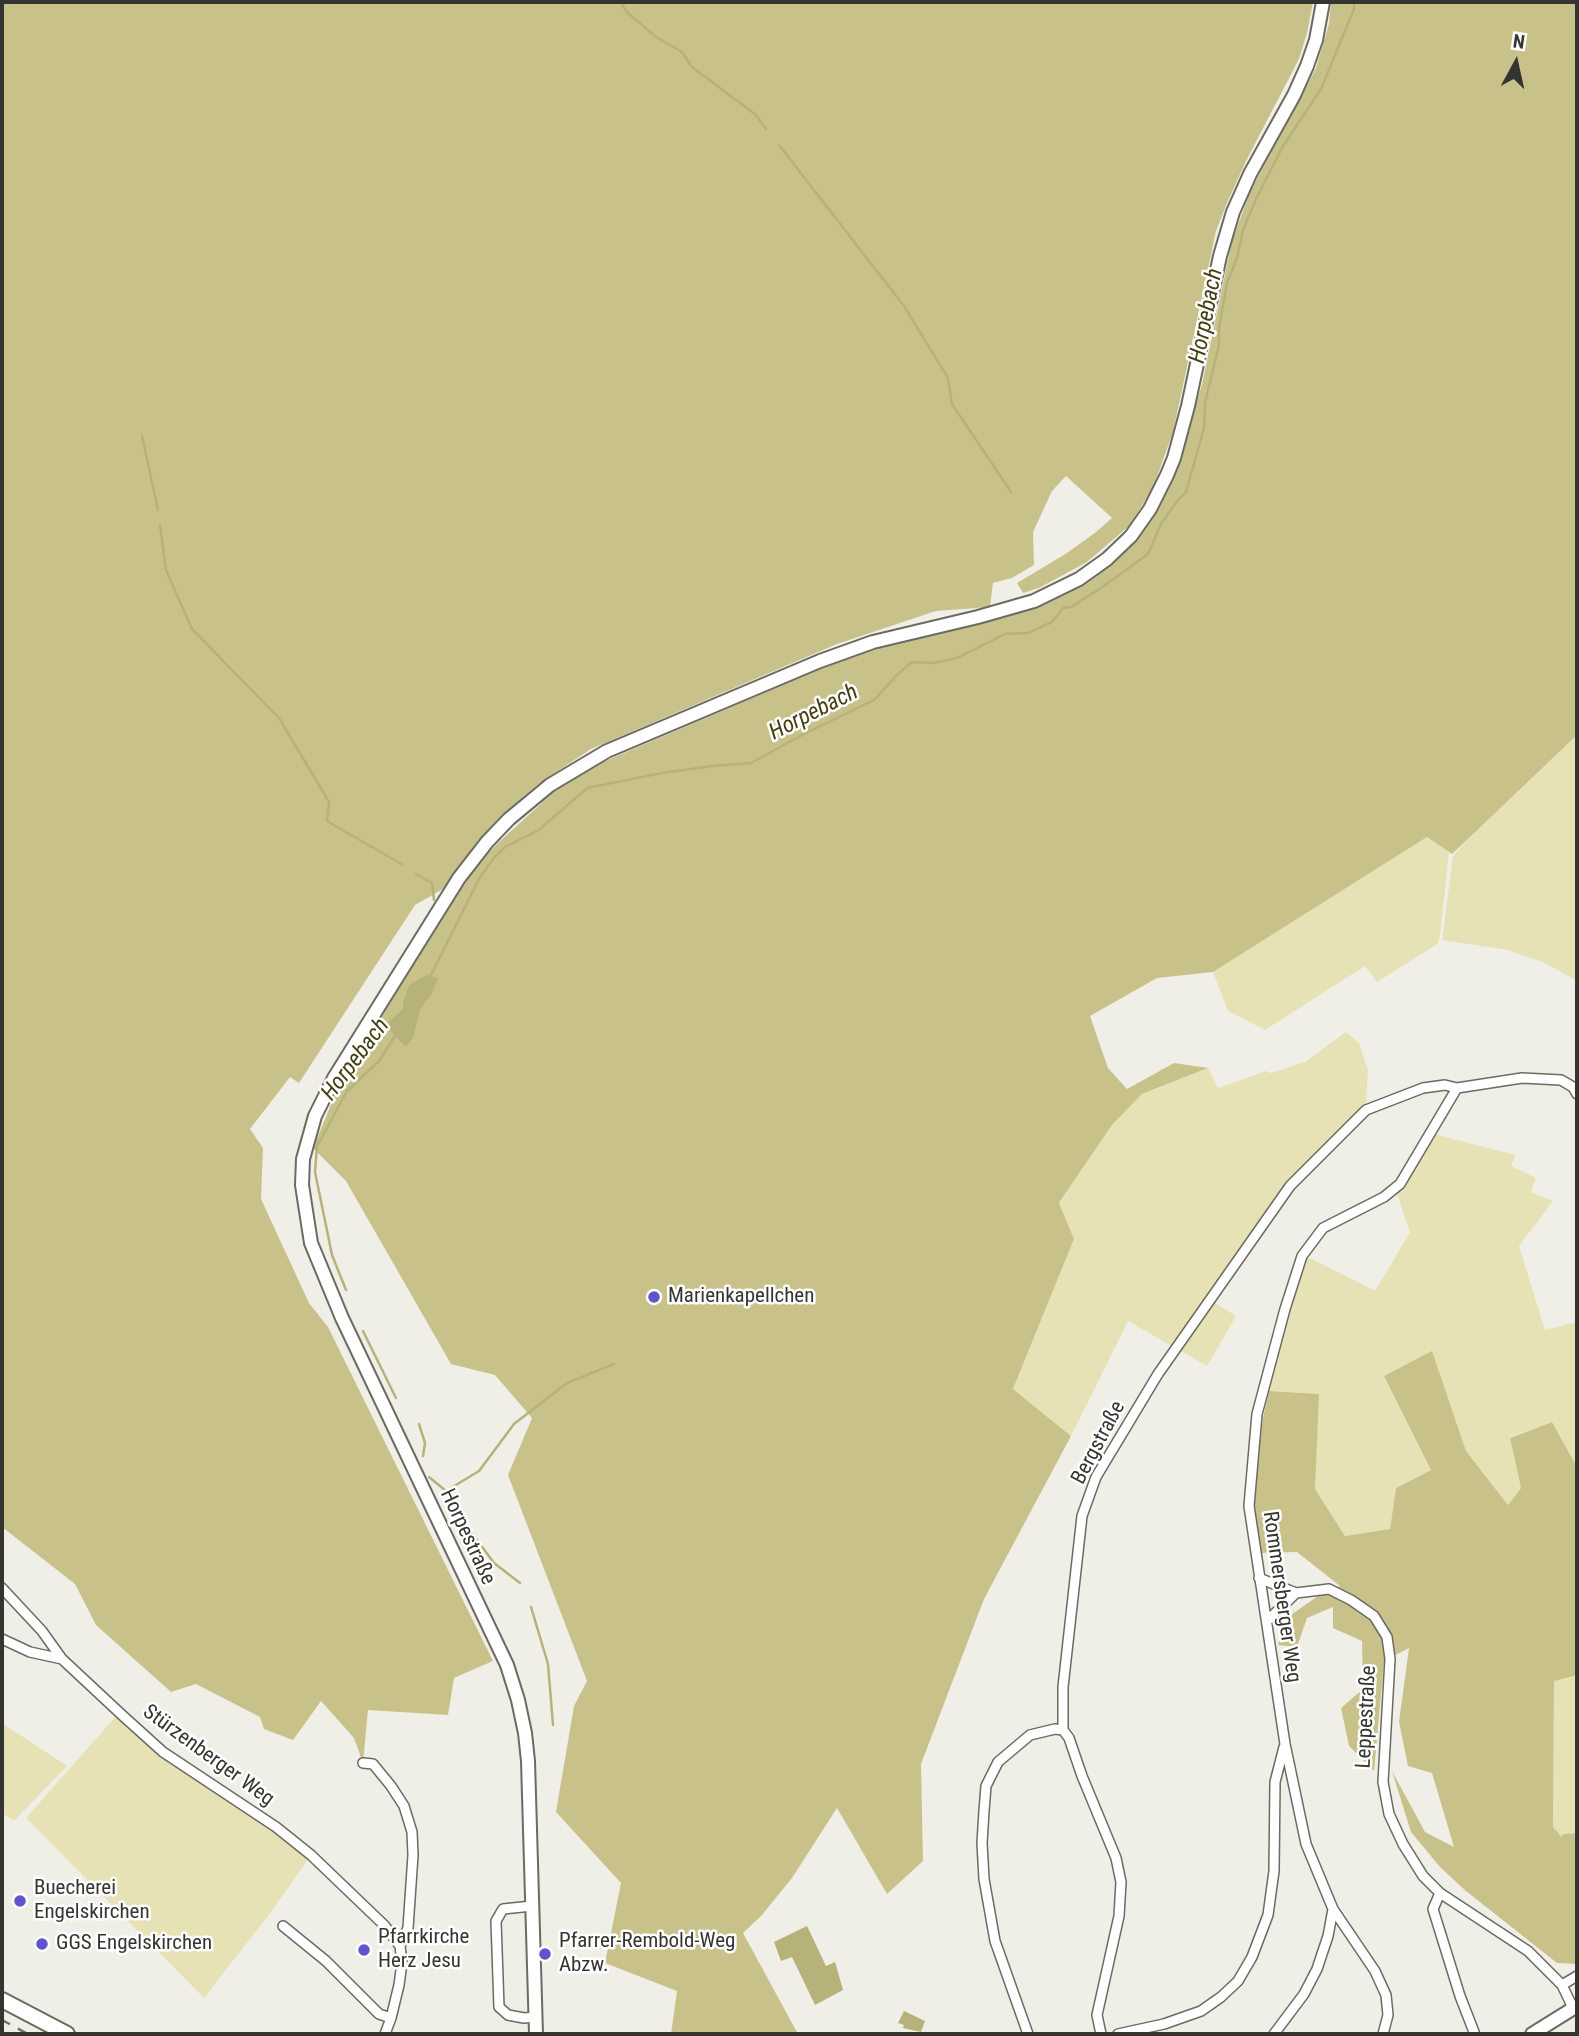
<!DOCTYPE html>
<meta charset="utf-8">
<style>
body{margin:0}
#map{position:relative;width:1579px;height:2036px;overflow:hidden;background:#f0efe7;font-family:"Roboto Condensed",sans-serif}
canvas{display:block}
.frame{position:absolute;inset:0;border:4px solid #343430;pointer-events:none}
.north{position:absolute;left:1481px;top:28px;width:70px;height:70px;-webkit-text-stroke:5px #fff;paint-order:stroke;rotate:8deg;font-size:19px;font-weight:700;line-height:28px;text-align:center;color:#343430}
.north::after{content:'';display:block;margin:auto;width:24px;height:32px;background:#343430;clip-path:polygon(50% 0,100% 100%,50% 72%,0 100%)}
</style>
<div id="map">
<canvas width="1579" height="2036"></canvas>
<div class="frame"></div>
<div class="north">N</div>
</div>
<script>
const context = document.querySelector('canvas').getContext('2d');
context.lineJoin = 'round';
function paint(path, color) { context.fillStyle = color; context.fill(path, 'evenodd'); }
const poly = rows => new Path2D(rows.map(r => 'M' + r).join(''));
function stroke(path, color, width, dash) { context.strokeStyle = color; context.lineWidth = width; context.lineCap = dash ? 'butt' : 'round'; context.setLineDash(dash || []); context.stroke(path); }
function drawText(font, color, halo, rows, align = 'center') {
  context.font = font + ' "Roboto Condensed",sans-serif'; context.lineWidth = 5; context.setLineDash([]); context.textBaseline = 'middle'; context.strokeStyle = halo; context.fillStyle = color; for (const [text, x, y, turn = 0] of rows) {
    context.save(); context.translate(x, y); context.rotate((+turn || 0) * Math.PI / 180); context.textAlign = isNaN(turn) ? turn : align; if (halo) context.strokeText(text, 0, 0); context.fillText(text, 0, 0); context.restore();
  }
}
const green = poly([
 [1577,735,1577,981,1545,963,1508,950,1442,940,1453,856,1472,834],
 [1427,837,1449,852,1440,937,1437,944,1377,982,1365,966,1265,1030,1228,1011,1213,972],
 [1346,1032,1359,1043,1368,1070,1366,1105,1348,1120,1290,1184,1175,1348,1128,1321,1071,1436,1013,1389,1074,1239,1059,1204,1112,1125,1141,1095,1208,1068,1218,1088,1266,1071,1271,1073,1305,1062],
 [1434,1134,1515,1155,1511,1166,1536,1178,1531,1192,1553,1201,1519,1246,1545,1330,1577,1322,1577,1467,1552,1422,1510,1437,1521,1488,1508,1505,1466,1451,1432,1352,1384,1376,1431,1470,1396,1488,1390,1529,1345,1536,1315,1489,1318,1394,1269,1391,1288,1310,1305,1256,1375,1291,1410,1232,1396,1191],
 [1212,1301,1236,1316,1207,1366,1179,1350],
 [1577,1675,1577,1833,1563,1834,1563,1838,1553,1827,1554,1680],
 [117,1715,159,1752,310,1857,267,1917,204,1998,26,1818],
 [2,1723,67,1766,14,1821,2,1813]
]);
const forest = poly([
 [2,2,1313,2,1307,33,1299,59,1246,161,1227,203,1216,231,1173,432,1153,488,1129,526,1087,562,1039,588,1023,593,1017,583,1067,553,1096,532,1112,518,1066,476,1052,491,1033,532,1034,565,1012,578,993,583,990,607,936,611,837,644,591,749,538,784,505,812,476,843,443,889,415,905,299,1083,290,1077,250,1129,263,1148,261,1199,309,1303,328,1327,493,1661,454,1678,448,1715,368,1710,363,1763,354,1738,321,1701,293,1740,264,1729,260,1717,196,1684,171,1692,96,1625,75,1584,2,1527],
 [1331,2,1577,2,1577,735,1452,854,1427,837,1213,972,1157,978,1090,1016,1108,1068,1127,1089,1174,1063,1208,1068,1142,1094,1112,1125,1059,1203,1074,1239,1013,1389,1071,1436,984,1599,921,1764,923,1861,887,1894,837,1808,792,1878,761,1916,743,1933,798,2034,671,2034,677,1991,605,1963,621,1883,556,1812,574,1706,587,1681,508,1475,532,1418,495,1375,451,1364,346,1181,313,1148,337,1090,455,895,472,869,499,842,556,790,582,772,610,759,823,668,882,647,979,624,1062,596,1104,570,1130,547,1147,526,1163,500,1176,471,1202,384,1232,241,1250,192,1316,68,1329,24],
 [1432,1351,1466,1451,1508,1505,1521,1488,1510,1438,1552,1422,1577,1467,1577,1675,1554,1681,1553,1827,1562,1837,1563,1834,1577,1833,1577,1964,1557,1963,1466,1891,1440,1867,1411,1832,1392,1771,1425,1832,1454,1847,1432,1773,1408,1766,1399,1722,1409,1648,1384,1661,1374,1771,1349,1746,1341,1708,1363,1689,1362,1641,1333,1628,1333,1607,1307,1618,1297,1647,1278,1645,1285,1619,1318,1596,1340,1586,1297,1552,1257,1553,1251,1505,1263,1418,1269,1391,1319,1394,1315,1489,1345,1536,1390,1529,1396,1488,1431,1470,1384,1376]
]);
const water = poly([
 [427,975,438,978,431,995,420,1009,413,1038,406,1047,392,1033,388,1023,403,1009,403,1002,409,985],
 [807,1926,826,1966,835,1962,843,1990,815,2005,792,1957,781,1961,774,1942],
 [904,2011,925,2021,921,2032,903,2028,904,2025,898,2023]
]);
const stream = poly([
 [620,2,627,12,656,37,682,52,692,67,756,115,766,129],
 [779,145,904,306,948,378,952,404,1011,492],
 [142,436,158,510],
 [160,525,166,570,192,629,279,718,329,802,327,821,403,865],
 [416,874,432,883,434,900],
 [430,977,480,877,494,858,505,847,539,830,587,788,662,773,713,766,751,763,804,734,874,700,899,673,912,662,933,663,957,658,1005,634,1028,633,1052,622,1063,608,1071,607,1101,588,1148,554,1161,524,1178,500,1186,492,1204,428,1205,403,1219,345,1219,328,1227,283,1237,258,1243,230,1257,197,1283,146,1321,89,1354,9,1354,2],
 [346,1290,332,1255,315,1172,317,1146,347,1091,380,1060,396,1034],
 [363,1331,396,1398],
 [419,1424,425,1443,423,1456],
 [429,1477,446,1491,479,1471,514,1424,541,1403,567,1383,614,1364],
 [452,1501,460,1517,494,1563,520,1583],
 [531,1607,548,1664,553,1725]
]);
const minor = poly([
 [1259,1578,1296,1593,1329,1589,1351,1600,1374,1616,1387,1637,1390,1659,1383,1782,1389,1814,1403,1844,1423,1876,1440,1893,1528,1951,1562,1985,1573,2008],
 [2,1588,42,1631,62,1659,122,1715,163,1752,276,1827,311,1855,384,1925,400,1946],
 [1267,1621,1296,1593],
 [2,1639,30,1652,62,1659],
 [363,1763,373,1764,391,1786,404,1806,412,1832,413,1855,408,1928,400,1946,402,1963,399,1985,391,2018,385,2034],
 [1440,1893,1433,1909,1460,1996,1474,2032],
 [532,1906,503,1909,496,1921,499,2007,508,2015,524,2018,535,2017],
 [283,1926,326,1961,379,2014,391,2018],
 [1562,1985,1577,1976],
 [1028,2034,995,1941,984,1879,982,1843,984,1811,986,1786,998,1762,1030,1735,1055,1729,1063,1730],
 [1101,2034,1097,2015,1119,1916,1121,1882,1116,1858,1082,1776,1069,1738,1063,1730,1063,1687,1082,1516,1096,1477,1158,1374,1290,1186,1366,1110,1423,1088,1445,1085,1457,1088,1522,1078,1561,1080,1573,1087,1577,1094],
 [1118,2034,1164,2024,1201,2011,1221,1997,1238,1981,1252,1957,1268,1915,1274,1871,1275,1782,1284,1747],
 [1274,2034,1304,1994,1317,1969,1328,1936,1333,1909],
 [1383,2034,1388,2015,1386,1995,1375,1971,1333,1909,1306,1844,1285,1744,1249,1506,1257,1414,1285,1309,1302,1256,1323,1228,1384,1197,1400,1184,1457,1088]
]);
const tertiary = poly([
 [536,2034,528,1761,525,1733,518,1700,507,1665,342,1318,311,1243,302,1185,303,1159,315,1116,334,1078,459,878,487,842,509,819,550,785,607,751,820,661,873,642,978,617,1034,601,1079,579,1107,559,1131,536,1150,509,1167,475,1174,458,1188,406,1220,256,1233,212,1250,174,1294,95,1307,66,1316,40,1323,2]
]);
const secondary = poly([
 [1532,2034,1577,2006]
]);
const primary = poly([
 [2,2000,67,2034]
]);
const rail = poly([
 [2,2020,28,2034]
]);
const markers = [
 [654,1297,7,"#5f54cd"],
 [20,1901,7,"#5f54cd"],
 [42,1944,7,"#5f54cd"],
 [364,1950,7,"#5f54cd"],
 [545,1954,7,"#5f54cd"]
];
const poiNames = [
 ["Marienkapellchen",668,1297],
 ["Buecherei",34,1889],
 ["Engelskirchen",34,1913],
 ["Pfarrkirche",378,1938],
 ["Herz Jesu",378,1962],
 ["Pfarrer-Rembold-Weg",559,1942],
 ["Abzw.",559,1966],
 ["GGS Engelskirchen",56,1944]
];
const streetNames = [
 ["Bergstraße",1099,1443,-62],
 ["Horpestraße",467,1537,65],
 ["Rommersberger Weg",1281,1597,82],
 ["Leppestraße",1367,1717,-87],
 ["Stürzenberger Weg",208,1756,36]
];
const waterNames = [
 ["Horpebach",1207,316,-79],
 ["Horpebach",814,713,-27],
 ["Horpebach",356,1060,-53]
];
paint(green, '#e6e2b5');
paint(forest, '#c8c28a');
paint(water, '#b7b17a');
stroke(stream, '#b7b17a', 2.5);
stroke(minor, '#6b6b63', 12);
stroke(tertiary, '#6b6b63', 16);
stroke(secondary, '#6b6b63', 16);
stroke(primary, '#6b6b63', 18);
stroke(minor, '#fff', 9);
stroke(tertiary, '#fff', 12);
stroke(secondary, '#fff', 12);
stroke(primary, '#fff', 14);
stroke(rail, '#6e6e68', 2.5, [9, 9]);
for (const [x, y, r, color] of markers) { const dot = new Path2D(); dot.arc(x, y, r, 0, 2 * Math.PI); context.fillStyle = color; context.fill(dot); stroke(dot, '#fff', 2.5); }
drawText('21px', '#343430', '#fff', poiNames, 'left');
drawText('21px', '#343430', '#fff', streetNames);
drawText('italic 23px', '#443e12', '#fff', waterNames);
</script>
